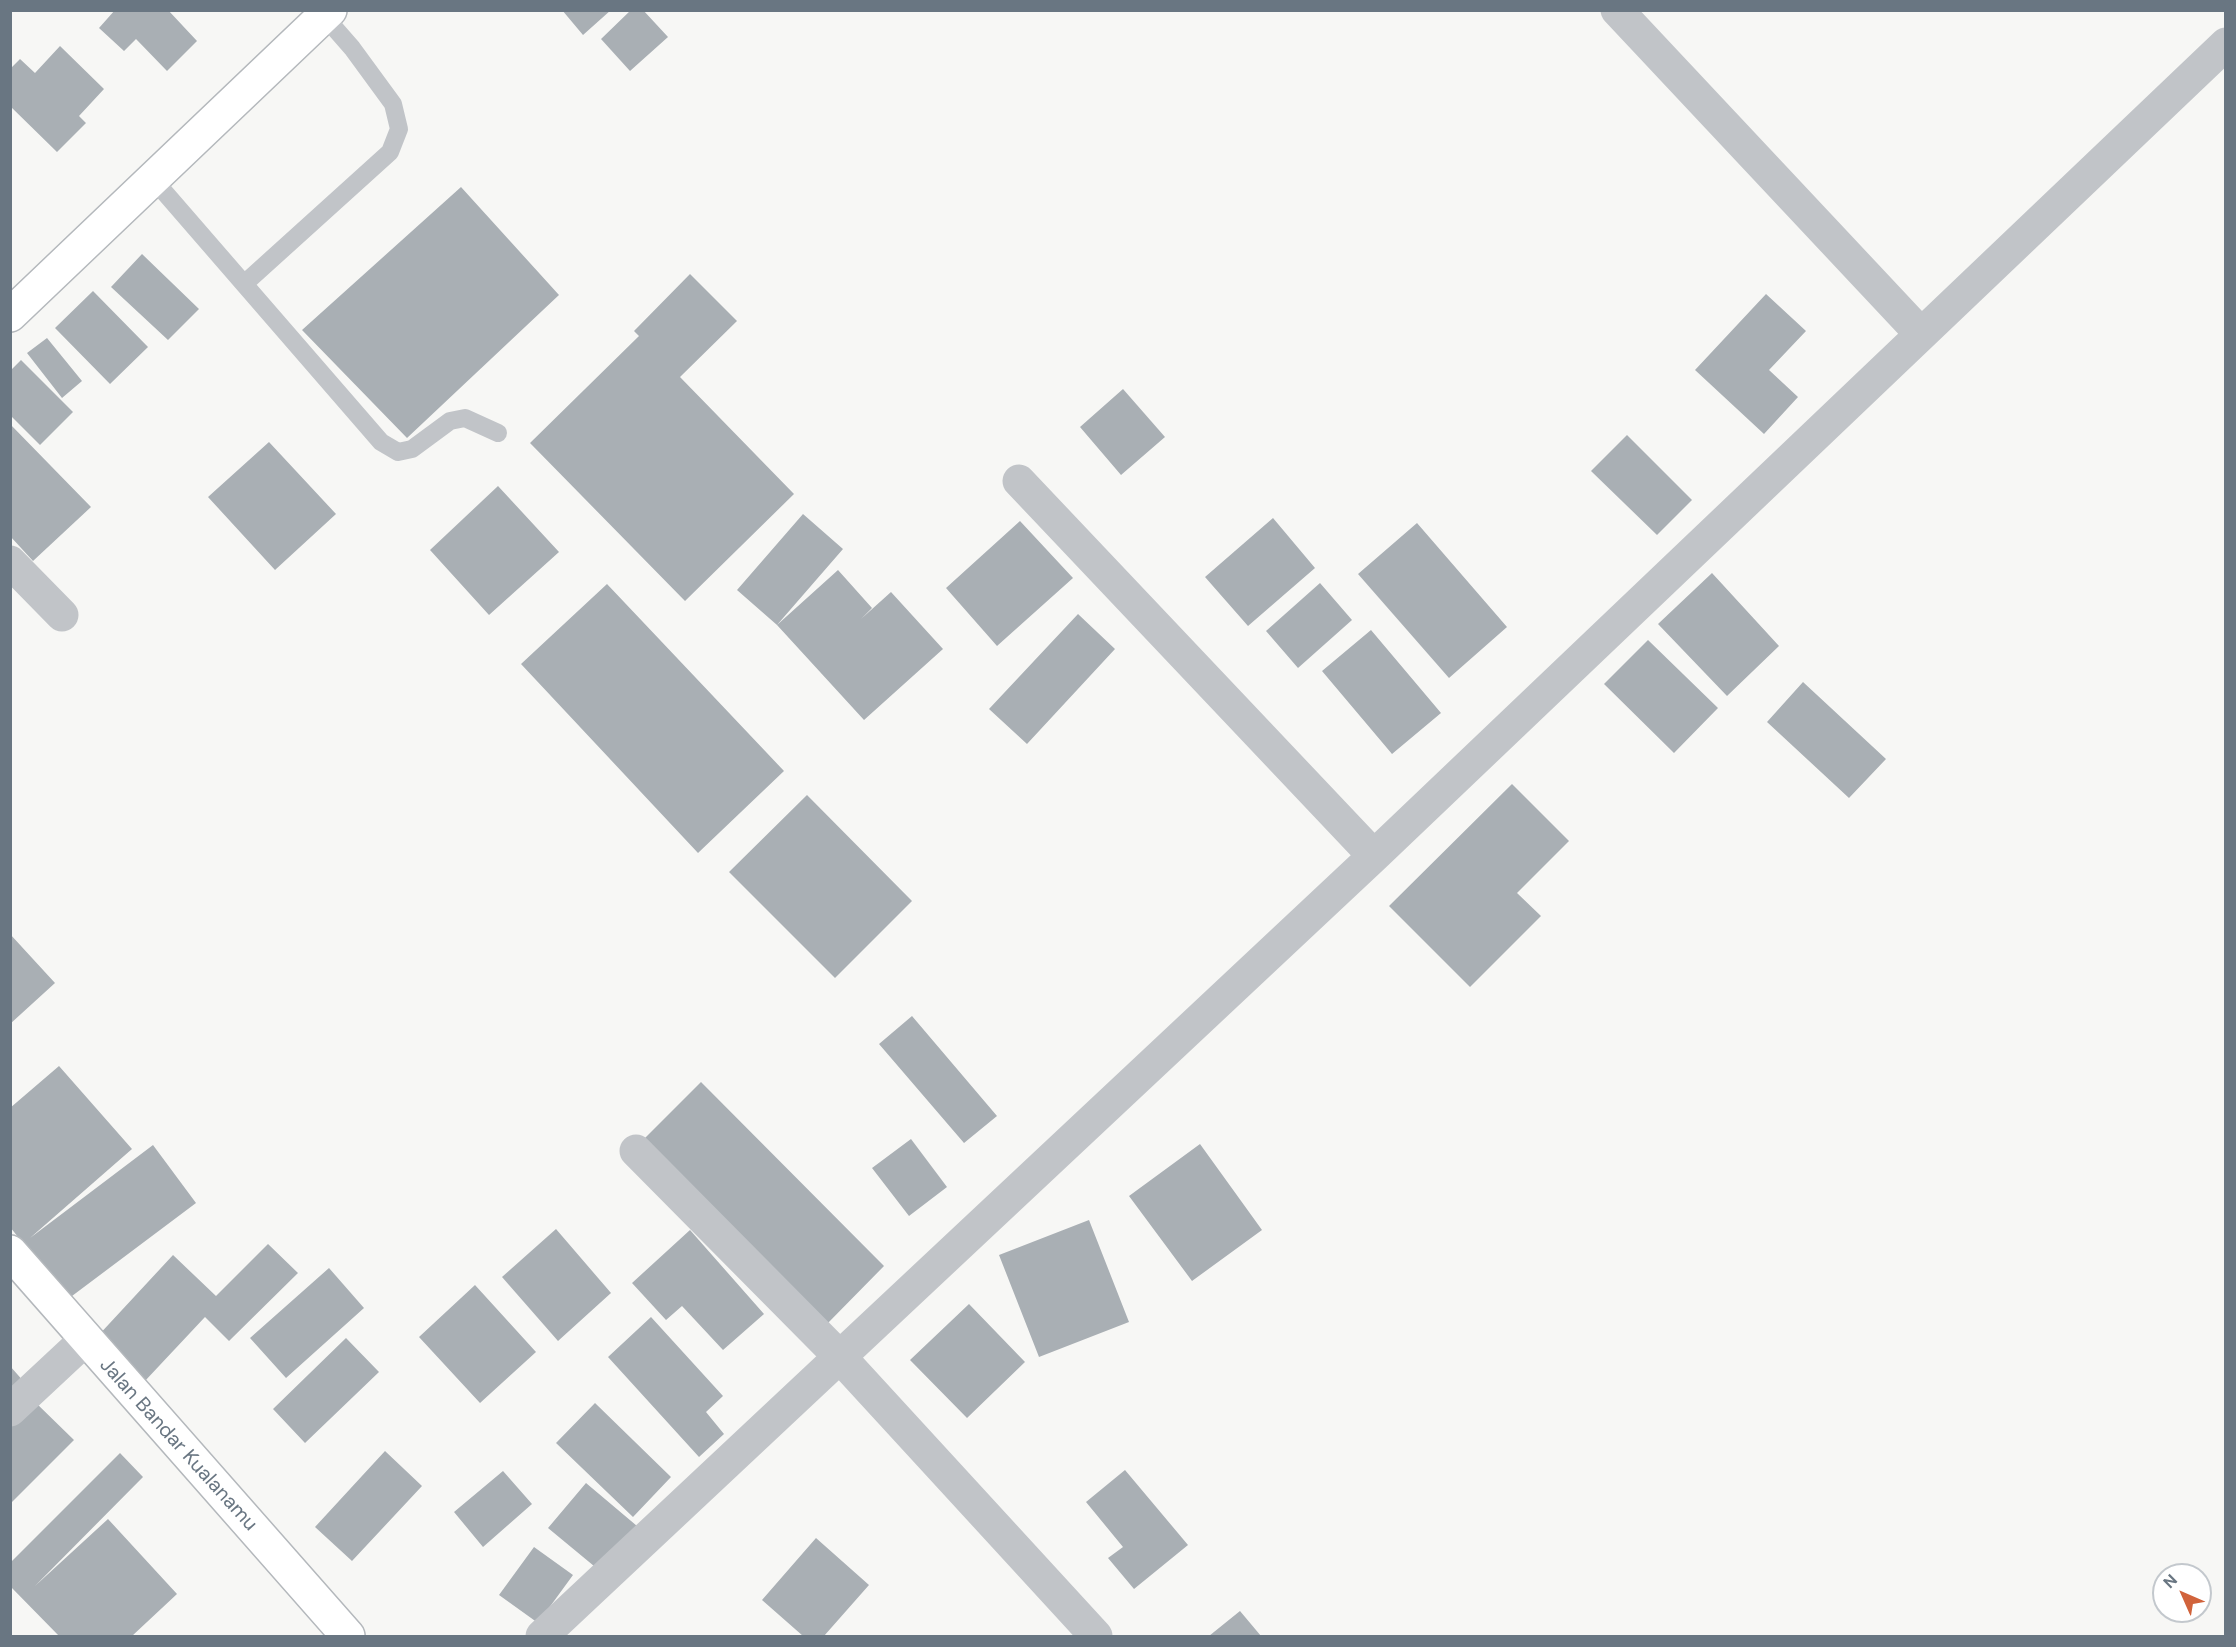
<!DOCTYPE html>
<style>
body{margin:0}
#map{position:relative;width:2236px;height:1647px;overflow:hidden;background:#f7f7f5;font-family:"DM Sans",sans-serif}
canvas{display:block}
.frame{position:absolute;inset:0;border:12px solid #697682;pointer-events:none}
.north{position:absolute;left:2152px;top:1563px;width:60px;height:60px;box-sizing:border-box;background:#fff;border:2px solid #c3c8cd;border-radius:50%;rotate:315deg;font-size:16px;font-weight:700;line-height:24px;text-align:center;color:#697682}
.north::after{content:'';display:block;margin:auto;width:21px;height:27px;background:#d1633b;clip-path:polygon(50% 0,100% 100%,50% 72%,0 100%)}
</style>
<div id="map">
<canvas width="2236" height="1647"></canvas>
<div class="frame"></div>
<div class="north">N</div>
</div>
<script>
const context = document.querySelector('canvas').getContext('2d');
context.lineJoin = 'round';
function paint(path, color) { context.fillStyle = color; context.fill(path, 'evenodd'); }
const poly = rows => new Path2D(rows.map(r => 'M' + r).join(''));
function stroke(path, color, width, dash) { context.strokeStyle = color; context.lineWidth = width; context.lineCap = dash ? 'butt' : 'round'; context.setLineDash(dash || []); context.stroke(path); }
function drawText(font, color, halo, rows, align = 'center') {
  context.font = font + ' "DM Sans",sans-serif'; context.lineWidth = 6; context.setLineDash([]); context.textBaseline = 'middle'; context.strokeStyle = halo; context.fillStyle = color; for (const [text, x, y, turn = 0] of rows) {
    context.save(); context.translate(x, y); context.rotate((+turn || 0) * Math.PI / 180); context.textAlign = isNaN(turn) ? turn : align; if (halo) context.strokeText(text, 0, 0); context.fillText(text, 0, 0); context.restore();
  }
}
const building = poly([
 [115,10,168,10,197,41,167,71,136,39,124,51,99,28],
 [562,10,611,10,583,35],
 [631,10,643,10,668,37,630,71,601,39],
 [60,46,104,89,79,116,86,123,57,152,10,106,10,69,20,59,35,73],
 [461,187,559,295,407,438,302,330],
 [142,254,199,309,168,340,111,287],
 [690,274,737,321,680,377,794,494,685,601,530,443,639,336,634,331],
 [93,291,148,347,110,384,55,328],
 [1766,294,1806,331,1769,370,1798,397,1764,434,1695,370],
 [47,338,82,381,62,398,27,353],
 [21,360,73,412,40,445,10,415,10,371],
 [1123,389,1165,437,1121,475,1080,427],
 [10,424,91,507,33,561,10,536],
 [1627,435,1692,500,1657,535,1591,471],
 [269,442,336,514,275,570,208,497],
 [498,486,559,552,489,615,430,550],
 [803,514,843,549,777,625,737,590],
 [1273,518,1315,568,1248,626,1205,577],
 [1020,521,1073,578,997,646,946,588],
 [1417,523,1507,627,1449,678,1358,574],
 [838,570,872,608,861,619,891,592,943,649,864,720,777,625],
 [1712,573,1779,646,1727,696,1658,624],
 [1320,583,1352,620,1298,668,1266,631],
 [607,584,784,771,698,853,521,664],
 [1078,614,1115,649,1027,744,989,709],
 [1371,630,1441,713,1392,754,1322,671],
 [1648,640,1718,708,1674,753,1604,684],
 [1803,682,1886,759,1849,798,1767,722],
 [1512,784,1569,841,1517,893,1541,916,1470,987,1389,906],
 [807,795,912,901,835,978,729,872],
 [10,934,55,983,10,1024],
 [912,1016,997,1116,964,1143,879,1044],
 [59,1066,132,1149,30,1238,153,1145,196,1203,68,1299,10,1227,10,1108],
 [701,1082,884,1266,826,1325,642,1141],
 [911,1139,947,1187,909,1216,872,1168],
 [1200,1144,1262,1230,1192,1281,1129,1196],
 [1089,1220,1129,1322,1039,1357,999,1255],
 [556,1229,611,1293,558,1341,502,1277],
 [690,1230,764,1314,723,1350,682,1306,666,1320,632,1283],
 [268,1244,298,1273,229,1341,205,1317,144,1382,96,1338,173,1255,216,1296],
 [329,1268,364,1308,286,1378,250,1338],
 [475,1285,536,1352,480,1403,419,1337],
 [969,1304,1025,1362,967,1418,910,1360],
 [651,1317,723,1396,706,1412,724,1434,699,1457,608,1357],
 [346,1338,379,1372,305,1443,273,1409],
 [10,1366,25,1383,10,1397],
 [34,1401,74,1440,10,1504,10,1424],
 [595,1403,671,1477,633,1517,556,1443],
 [385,1451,422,1486,352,1561,315,1527],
 [120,1453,143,1477,35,1586,108,1519,177,1594,132,1636,59,1636,10,1586,10,1563],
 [1125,1470,1188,1545,1134,1589,1108,1558,1123,1547,1086,1502],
 [503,1471,532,1504,483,1547,454,1512],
 [586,1483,637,1526,600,1571,548,1528],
 [816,1538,869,1585,824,1636,803,1636,762,1600],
 [534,1547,573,1575,538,1623,499,1595],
 [1240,1611,1261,1636,1209,1636]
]);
const lane = poly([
 [153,179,381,442,398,452,412,449,450,421,465,418,498,433],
 [244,284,390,152,399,129,393,104,352,48,324,16]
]);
const street = poly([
 [1617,10,1921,334],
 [1019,481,1374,856],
 [10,562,62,615],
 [636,1151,839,1356,1096,1636],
 [10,1410,85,1340],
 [542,1636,1374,856,2226,44]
]);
const secondary = poly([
 [10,315,330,10],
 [10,1252,348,1636]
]);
const streetNames = [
 ["Jalan Bandar Kualanamu",178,1445,48]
];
paint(building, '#a9afb4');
stroke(secondary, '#b4b8bc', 36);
stroke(lane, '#c1c4c8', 18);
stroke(street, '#c1c4c8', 33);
stroke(secondary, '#fff', 33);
drawText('20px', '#697682', '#fff', streetNames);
</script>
